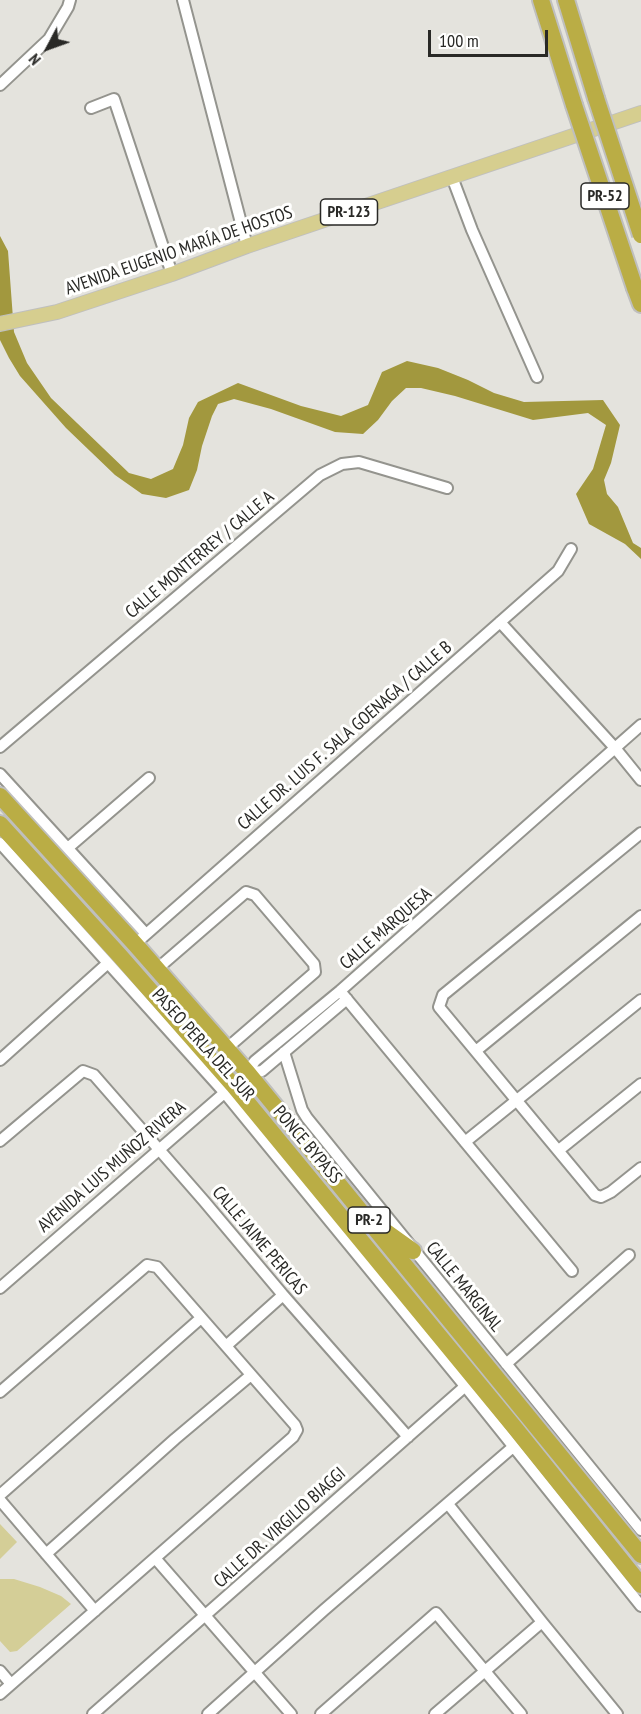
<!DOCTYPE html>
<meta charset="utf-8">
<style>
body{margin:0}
#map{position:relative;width:641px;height:1714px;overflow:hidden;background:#e4e3dd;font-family:"PT Sans Narrow",sans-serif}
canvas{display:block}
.north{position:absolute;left:18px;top:18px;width:60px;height:60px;-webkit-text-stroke:4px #fffffe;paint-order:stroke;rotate:229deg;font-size:16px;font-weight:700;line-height:24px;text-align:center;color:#292926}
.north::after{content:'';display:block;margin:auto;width:21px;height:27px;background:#292926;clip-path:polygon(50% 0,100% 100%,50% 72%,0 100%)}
.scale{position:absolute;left:428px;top:30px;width:120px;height:27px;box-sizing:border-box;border:3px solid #292926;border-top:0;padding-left:8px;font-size:18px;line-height:21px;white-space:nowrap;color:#292926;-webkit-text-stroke:4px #fffffe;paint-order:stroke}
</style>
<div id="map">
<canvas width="641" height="1714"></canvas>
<div class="north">N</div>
<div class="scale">100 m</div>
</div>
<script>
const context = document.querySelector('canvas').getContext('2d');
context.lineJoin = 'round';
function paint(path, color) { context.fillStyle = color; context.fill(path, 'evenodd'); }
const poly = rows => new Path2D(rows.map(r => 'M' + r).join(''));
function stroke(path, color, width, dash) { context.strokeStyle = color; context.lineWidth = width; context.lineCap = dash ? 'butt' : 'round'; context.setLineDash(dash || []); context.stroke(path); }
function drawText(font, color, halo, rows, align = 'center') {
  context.font = font + ' "PT Sans Narrow",sans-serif'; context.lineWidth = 6; context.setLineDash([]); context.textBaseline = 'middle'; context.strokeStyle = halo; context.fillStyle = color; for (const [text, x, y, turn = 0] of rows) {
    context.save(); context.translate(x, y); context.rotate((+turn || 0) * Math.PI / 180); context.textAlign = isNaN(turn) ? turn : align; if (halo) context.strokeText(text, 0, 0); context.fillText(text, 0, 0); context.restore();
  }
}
const green = poly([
 [0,1524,17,1542,0,1559],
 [0,1579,14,1579,40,1587,61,1596,71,1604,17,1651,10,1652,0,1641]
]);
const water = poly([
 [0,236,8,251,14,332,27,363,51,398,129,473,151,479,173,469,183,445,189,418,198,402,238,383,301,406,341,416,368,405,382,372,407,361,438,368,468,380,494,393,524,402,603,400,620,425,611,463,604,480,607,494,618,507,633,543,641,548,641,559,625,544,589,524,576,494,593,469,606,425,588,413,533,420,455,396,421,388,406,388,392,401,378,420,363,434,335,432,271,409,234,399,218,404,212,416,202,446,197,470,189,490,166,498,142,494,115,475,66,428,20,376,9,358,0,340]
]);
const minor = poly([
 [183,0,247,246],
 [0,85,49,39,68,7,70,0],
 [91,108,114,99,172,274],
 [452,177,472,230,537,377],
 [500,622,615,748,641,780],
 [0,747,320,475,342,464,359,462,447,488],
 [0,774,146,934],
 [641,833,443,995,439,1007,595,1195,601,1197,611,1192,641,1168],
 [0,843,224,1092,465,1386,641,1606],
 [69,847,149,778],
 [135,944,558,571,571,549],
 [157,969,246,892,255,895,314,964,315,972,226,1049],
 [340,991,572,1271],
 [477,1050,641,916],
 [284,1052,302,1110,307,1118,641,1530],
 [0,1060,108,963],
 [248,1073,262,1071,347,999],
 [244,1076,255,1061,340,991,641,725],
 [0,1141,83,1071,94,1075,204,1201,283,1295,408,1437],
 [465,1142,641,1000],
 [559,1150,641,1084],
 [0,1288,230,1088],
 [226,1346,283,1295],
 [506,1364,629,1255],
 [0,1392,147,1265,157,1267,295,1425,297,1430,293,1437,0,1694],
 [0,1495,201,1318],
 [0,1500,95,1611],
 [448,1504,542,1622,617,1714],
 [46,1554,175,1439,251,1375],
 [155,1558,291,1714],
 [0,1671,11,1684],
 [93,1714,470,1382],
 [208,1714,324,1610,513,1447],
 [321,1714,436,1613,521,1714],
 [435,1714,542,1622]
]);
const major = poly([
 [0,324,57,312,172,274,247,246,641,113]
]);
const highway = poly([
 [541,0,574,105],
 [566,0,596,98],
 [635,288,641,304],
 [0,796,135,944,248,1073,641,1555],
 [0,824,120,956,233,1085,515,1428,641,1585],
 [385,1231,413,1251]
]);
const highwayBridge = poly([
 [596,98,641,235],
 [574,105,635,288]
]);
const shields = [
 [605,196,48],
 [349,212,57],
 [369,1220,42]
];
const shieldNames = [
 ["PR-52",605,196],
 ["PR-123",349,212],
 ["PR-2",369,1220]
];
const streetNames = [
 ["AVENIDA EUGENIO MARÍA DE HOSTOS",179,251,-19],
 ["CALLE MONTERREY / CALLE A",200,555,-40],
 ["CALLE DR. LUIS F. SALA GOENAGA / CALLE B",345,736,-41],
 ["CALLE MARQUESA",386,929,-41],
 ["PASEO PERLA DEL SUR",203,1045,48],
 ["PONCE BYPASS",307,1145,50],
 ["AVENIDA LUIS MUÑOZ RIVERA",112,1167,-41],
 ["CALLE JAIME PERICAS",259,1241,50],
 ["CALLE MARGINAL",464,1287,51],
 ["CALLE DR. VIRGILIO BIAGGI",280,1528,-42]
];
paint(green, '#d4ce97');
paint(water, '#a2983e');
stroke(minor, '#94948e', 14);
stroke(major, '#bfbfbe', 16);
stroke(highway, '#bfbfbe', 20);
stroke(minor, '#fff', 10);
stroke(major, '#d6ce8f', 14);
stroke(highway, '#baad45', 16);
stroke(highwayBridge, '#bfbfbe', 20, []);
stroke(highwayBridge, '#baad45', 16);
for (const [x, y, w] of shields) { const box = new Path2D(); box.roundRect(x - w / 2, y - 13, w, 26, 4.5); context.fillStyle = '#fffffe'; context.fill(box); stroke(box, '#292926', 1.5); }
drawText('bold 16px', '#292926', null, shieldNames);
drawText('18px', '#292926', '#fffffe', streetNames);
</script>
